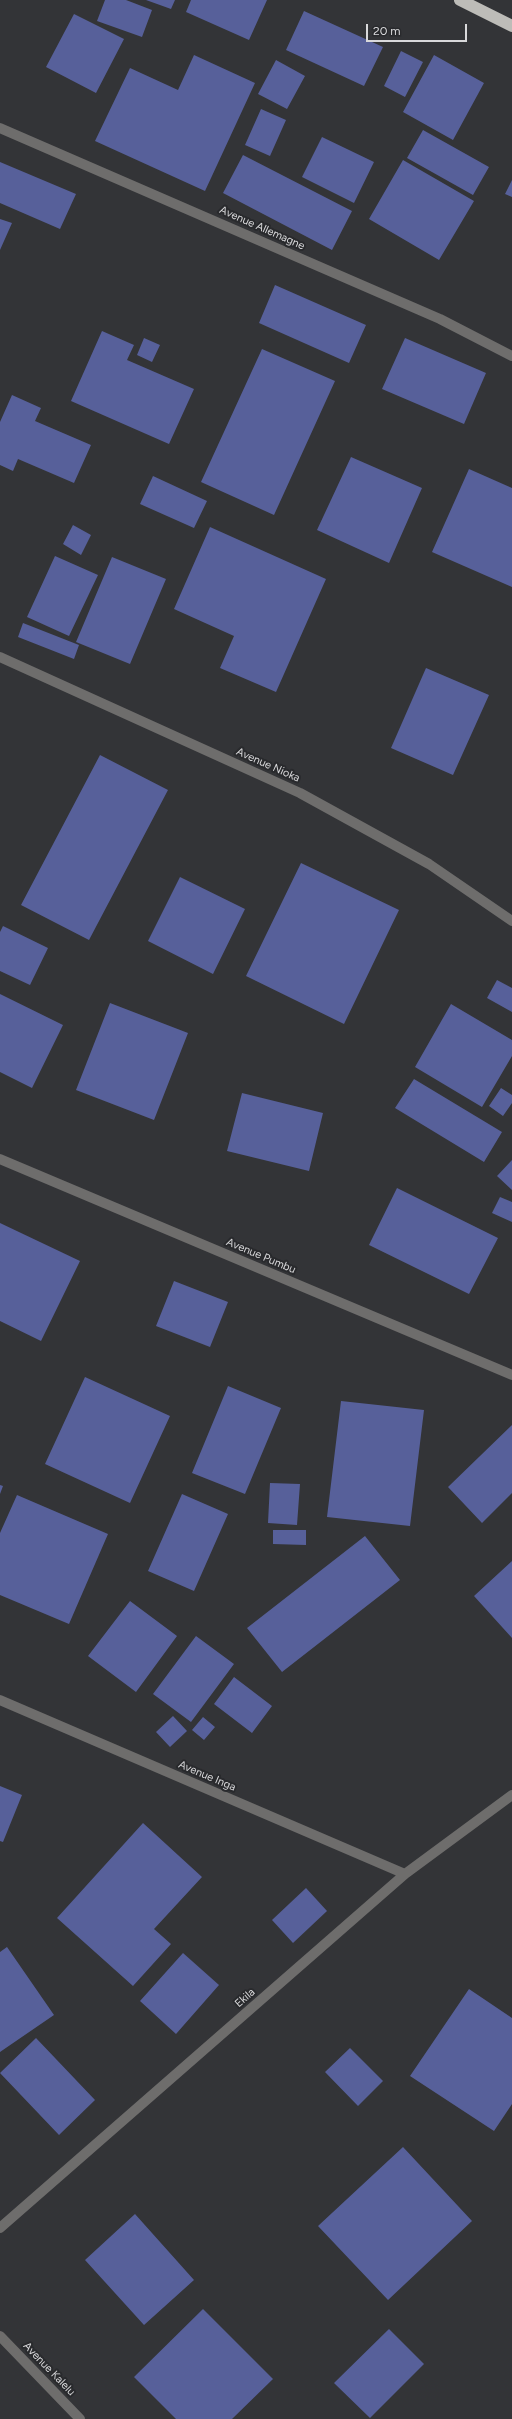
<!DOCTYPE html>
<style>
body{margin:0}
#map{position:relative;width:512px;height:2419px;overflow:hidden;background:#333437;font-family:Figtree,sans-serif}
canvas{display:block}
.scale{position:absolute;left:366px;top:24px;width:101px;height:18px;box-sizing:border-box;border:2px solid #d9d9db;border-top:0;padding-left:5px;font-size:12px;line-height:14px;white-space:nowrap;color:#d9d9db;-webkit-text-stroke:3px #292a2d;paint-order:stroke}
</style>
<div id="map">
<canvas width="512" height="2419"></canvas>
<div class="scale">20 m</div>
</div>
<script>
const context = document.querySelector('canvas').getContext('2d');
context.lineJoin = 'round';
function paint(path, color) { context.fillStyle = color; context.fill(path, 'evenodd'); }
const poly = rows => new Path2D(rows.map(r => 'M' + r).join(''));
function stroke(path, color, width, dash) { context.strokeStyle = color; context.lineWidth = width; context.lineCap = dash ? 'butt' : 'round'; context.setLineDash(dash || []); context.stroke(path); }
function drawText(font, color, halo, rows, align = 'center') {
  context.font = font + ' Figtree,sans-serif'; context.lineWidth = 4; context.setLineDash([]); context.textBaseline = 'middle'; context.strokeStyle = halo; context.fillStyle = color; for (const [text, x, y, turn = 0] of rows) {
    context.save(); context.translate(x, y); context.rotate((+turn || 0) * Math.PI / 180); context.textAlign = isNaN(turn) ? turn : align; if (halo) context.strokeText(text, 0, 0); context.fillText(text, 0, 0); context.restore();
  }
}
const building = poly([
 [105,0,126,0,152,10,142,37,97,21],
 [146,0,175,0,171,9],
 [191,0,267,0,249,40,186,12],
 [304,11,383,47,364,86,286,50],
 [74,14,124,39,96,93,46,67],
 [401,51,423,62,405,97,384,86],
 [194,55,255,83,205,191,95,141,130,68,178,90],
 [434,55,484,83,453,140,403,112],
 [276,60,305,76,287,109,258,94],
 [261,109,286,120,270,156,245,145],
 [423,130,489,167,473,195,407,158],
 [322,137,374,162,354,203,302,177],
 [243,155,352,211,332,250,223,193],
 [403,160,474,201,439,260,369,219],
 [0,162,76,194,60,229,0,203],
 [512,180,512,197,505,194],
 [0,219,12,223,0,250],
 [275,285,366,325,349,363,259,323],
 [102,331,134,345,127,360,194,389,169,444,71,401],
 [144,338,160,345,152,362,137,355],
 [405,338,486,373,464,424,382,389],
 [262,349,335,381,274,515,201,482],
 [12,395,41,408,35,421,91,445,74,483,18,459,13,471,0,465,0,422],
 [351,457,422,488,389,563,317,530],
 [469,469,512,488,512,587,432,552],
 [153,476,207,501,194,528,140,504],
 [73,525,91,535,81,555,63,544],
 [210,527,326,579,276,692,220,668,234,636,174,609],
 [55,556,98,575,69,636,27,617],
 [112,557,166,579,130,664,76,642],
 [23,623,79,645,74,659,18,637],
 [426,668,489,695,453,775,391,748],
 [100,755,168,790,89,940,21,905],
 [301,863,399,910,344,1024,246,976],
 [180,877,245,909,213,974,148,941],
 [3,926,48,948,30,985,0,971,0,932],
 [497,980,512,988,512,1012,487,998],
 [0,994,63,1025,32,1088,0,1072],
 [110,1003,188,1033,154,1120,76,1090],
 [451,1004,512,1040,512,1056,482,1107,415,1067],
 [414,1079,502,1132,484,1162,395,1108],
 [501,1088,512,1095,512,1103,503,1116,489,1106],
 [242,1093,323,1113,309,1171,227,1151],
 [512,1160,512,1190,497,1176],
 [397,1188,498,1238,469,1294,369,1245],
 [500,1197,512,1202,512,1222,492,1213],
 [0,1223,80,1261,41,1341,0,1321],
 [174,1281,228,1302,210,1347,156,1326],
 [85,1377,170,1416,130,1503,45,1464],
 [228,1386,281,1408,245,1494,192,1473],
 [341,1401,424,1410,410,1526,327,1517],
 [512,1425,512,1493,482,1523,448,1487],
 [270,1483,300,1484,297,1525,268,1523],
 [0,1485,3,1486,0,1494],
 [182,1494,228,1514,194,1591,148,1571],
 [17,1495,108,1534,69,1624,0,1595,0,1533],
 [273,1530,306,1530,306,1545,273,1544],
 [365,1536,400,1580,282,1672,247,1628],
 [512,1561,512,1638,474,1596],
 [130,1601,177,1636,136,1692,88,1656],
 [196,1636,234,1664,191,1722,153,1694],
 [234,1677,272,1706,252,1733,214,1704],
 [173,1716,187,1731,170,1747,156,1732],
 [203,1717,215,1727,204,1740,192,1730],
 [0,1786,22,1795,3,1842,0,1841],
 [143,1823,202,1877,154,1929,171,1944,133,1986,57,1918],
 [306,1888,327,1911,293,1943,272,1920],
 [7,1947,54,2015,0,2052,0,1952],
 [183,1953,219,1985,176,2034,140,2001],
 [469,1989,512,2018,512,2104,494,2131,410,2076],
 [36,2038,95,2100,59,2135,0,2073],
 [350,2048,383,2081,358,2106,325,2072],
 [403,2147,472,2221,388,2300,318,2226],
 [135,2214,194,2280,144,2325,85,2260],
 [203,2309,273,2379,232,2419,176,2419,134,2377],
 [389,2329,424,2364,370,2418,334,2383]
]);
const minor = poly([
 [0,128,440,319,512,356],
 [0,657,300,793,429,864,512,921],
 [0,1159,512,1375],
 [0,1700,405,1874],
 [0,2228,405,1874,512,1795],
 [0,2336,80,2419]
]);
const highway = poly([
 [460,0,512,26]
]);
const streetNames = [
 ["Avenue Allemagne",262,228,24],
 ["Avenue Nioka",268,765,24],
 ["Avenue Pumbu",261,1256,23],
 ["Avenue Inga",207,1776,23],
 ["Ekila",245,1998,-41],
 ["Avenue Kalelu",49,2369,46]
];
paint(building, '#57609a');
stroke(minor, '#6e6d6c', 10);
stroke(highway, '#bdbcb8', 12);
drawText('11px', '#d9d9db', '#292a2d', streetNames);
</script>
